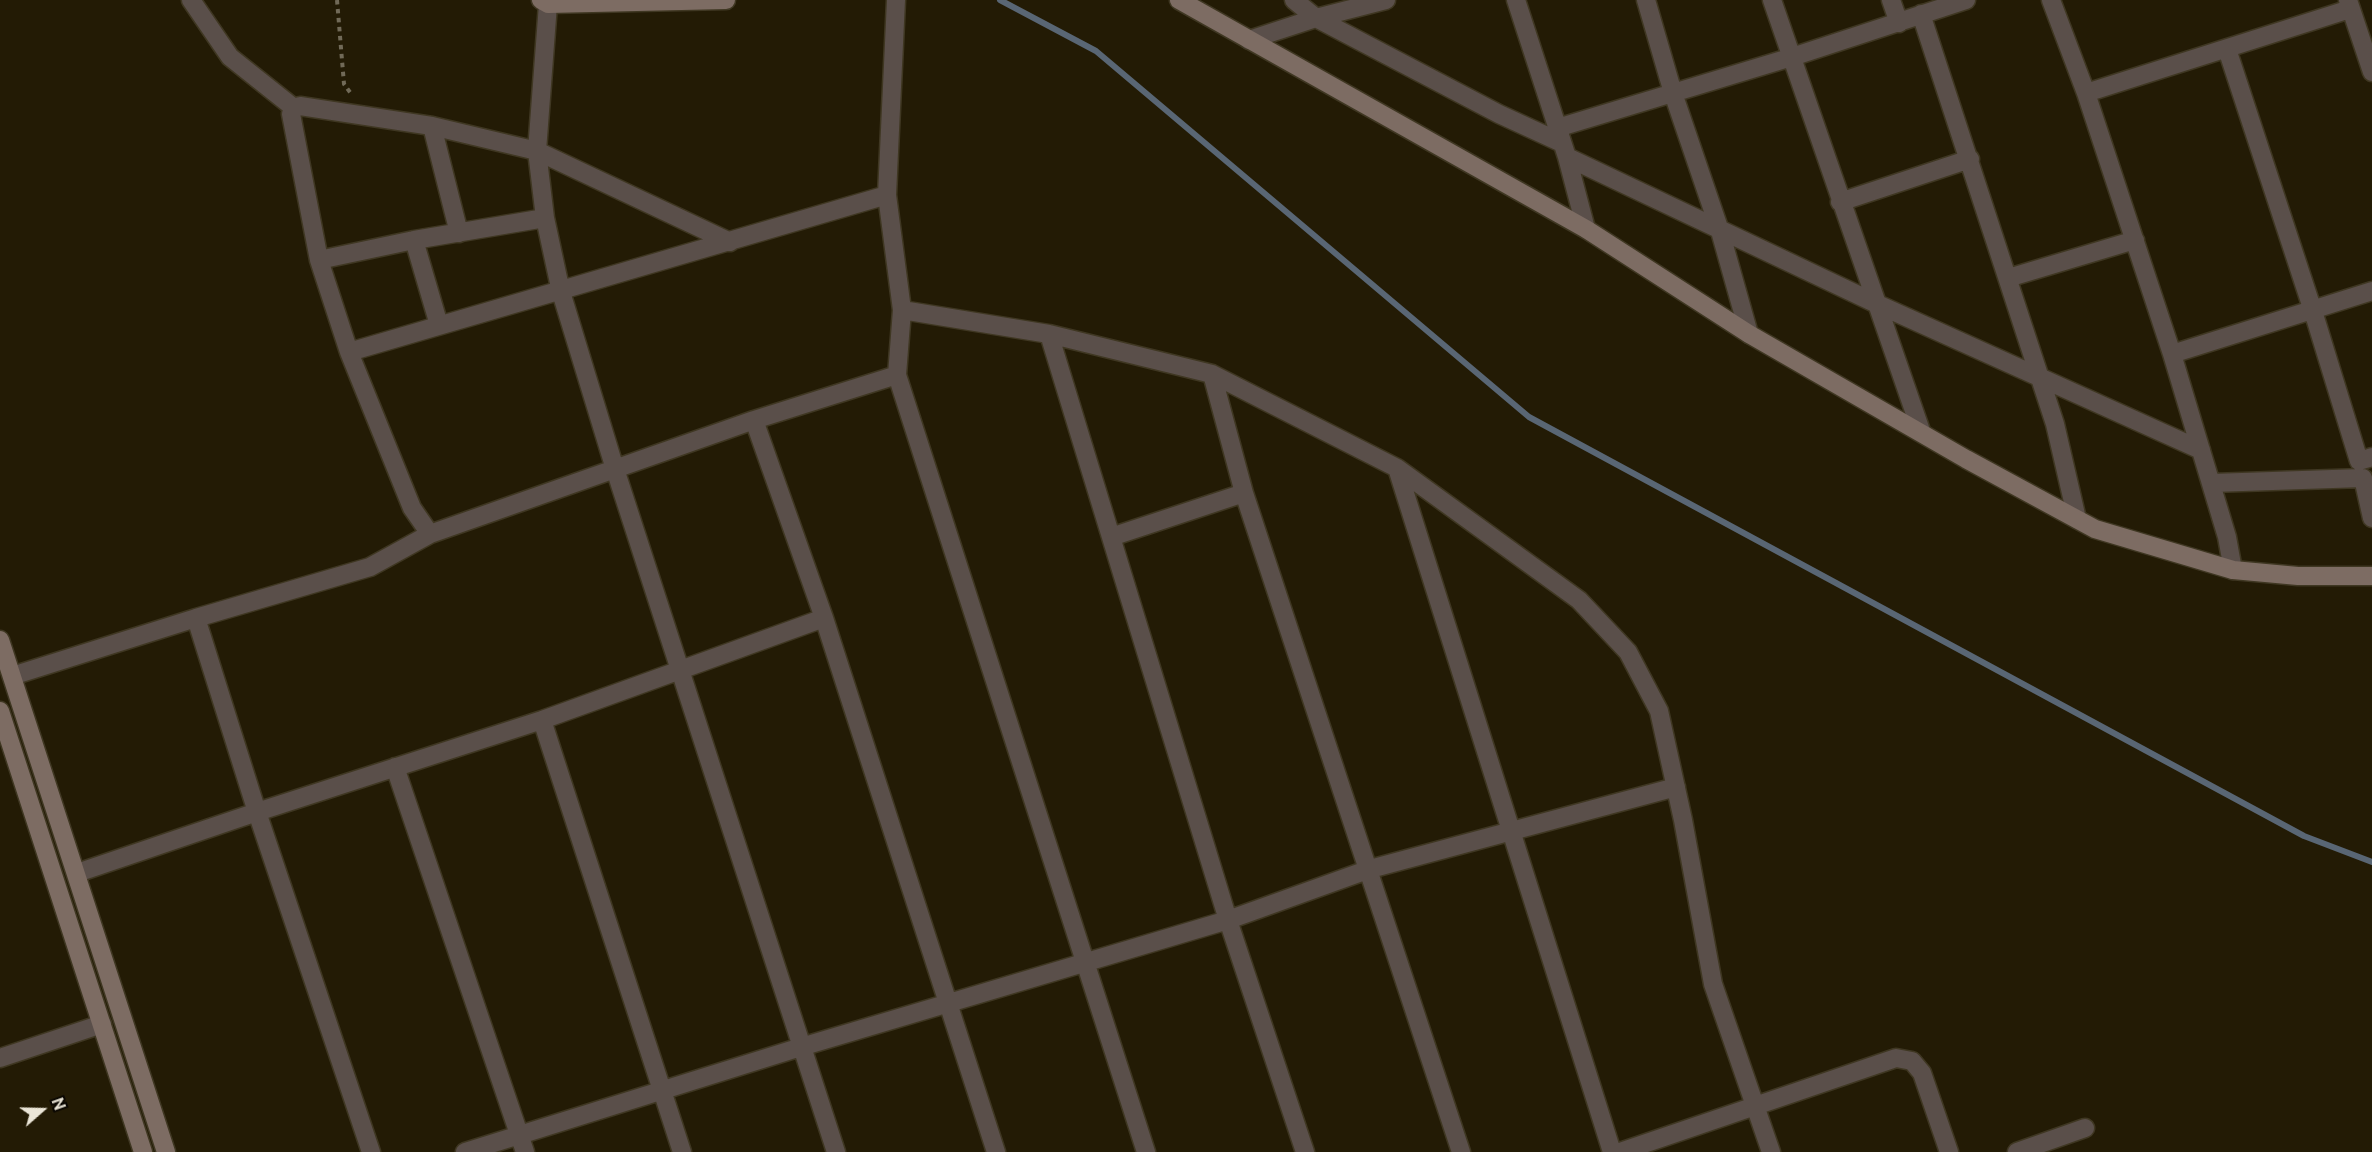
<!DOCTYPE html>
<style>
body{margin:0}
#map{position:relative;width:2372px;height:1152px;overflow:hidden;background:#231b05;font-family:Ubuntu,sans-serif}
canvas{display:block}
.north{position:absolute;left:12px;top:1080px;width:60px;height:60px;-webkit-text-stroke:4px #090601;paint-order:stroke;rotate:70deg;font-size:16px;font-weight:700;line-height:24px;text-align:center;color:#eae5d7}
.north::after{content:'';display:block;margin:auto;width:21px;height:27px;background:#eae5d7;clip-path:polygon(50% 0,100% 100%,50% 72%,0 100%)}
</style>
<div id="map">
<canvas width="2372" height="1152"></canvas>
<div class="north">N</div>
</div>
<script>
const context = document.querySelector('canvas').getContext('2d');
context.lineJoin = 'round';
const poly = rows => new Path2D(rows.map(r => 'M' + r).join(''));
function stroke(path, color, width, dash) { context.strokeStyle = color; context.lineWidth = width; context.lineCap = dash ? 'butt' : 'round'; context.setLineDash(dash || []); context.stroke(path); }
const stream = poly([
 [1000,0,1096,51,1529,417,2304,836,2372,862]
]);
const path = poly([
 [337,0,344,84,352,95]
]);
const street = poly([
 [191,0,230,57,294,108,300,106,432,126,537,151,730,242],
 [896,0,887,195,902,310,897,375,1146,1152],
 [1294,0,1316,18,1499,114,1562,143],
 [1516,0,1567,157,1586,229],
 [1646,0,1673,93,1720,231,1749,334],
 [1772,0,1921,431],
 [1891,0,1899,23],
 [2051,0,2086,93,2172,354,2227,537,2233,570],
 [2348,0,2372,72],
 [548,4,537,151,545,218,561,292,615,469,836,1152],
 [1921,14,2055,424,2077,519],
 [1249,40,1316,18,1386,0],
 [2227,49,2313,311,2359,461,2372,457],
 [2086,93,2350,9],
 [294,108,291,114,319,260,349,352,412,508,430,534,754,420,897,375],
 [432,126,459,233],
 [1557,128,1792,57,1966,0],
 [1567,157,1875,303,2201,450],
 [1840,202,1970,159],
 [414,240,439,325],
 [319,260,414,240,545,218],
 [2008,278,2135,240],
 [902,310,1049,334,1212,374,1397,468,1579,600,1628,652,1659,711,1683,820,1713,984,1771,1152],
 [1049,334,1228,920,1305,1152],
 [349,352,887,195],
 [2172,354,2372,291],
 [1212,374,1244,493,1461,1152],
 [754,420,824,618,996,1152],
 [1397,468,1612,1152],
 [2212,483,2363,478,2372,518],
 [1111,537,1244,493],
 [196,618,370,567,430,534],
 [12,676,196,618,257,812,371,1152],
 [542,720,682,1152],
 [395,767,525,1152],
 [77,873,257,812,542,720,824,618],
 [0,1058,102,1024],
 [465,1152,801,1047,1228,920,1370,869,1676,787],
 [1620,1152,1896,1058,1912,1061,1922,1073,1949,1152],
 [2017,1152,2085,1128]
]);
const secondary = poly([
 [541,0,548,4,726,0],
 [1179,0,1586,229,1749,334,1966,459,2095,529,2233,570,2298,576,2372,576],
 [0,640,166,1152],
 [0,711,143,1152]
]);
stroke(stream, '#596674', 6);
stroke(street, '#3f3722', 21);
stroke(secondary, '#3f3722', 21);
stroke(path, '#716a58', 4, [4.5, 4.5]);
stroke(street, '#5a4f4a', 18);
stroke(secondary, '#7d6c63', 18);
</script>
